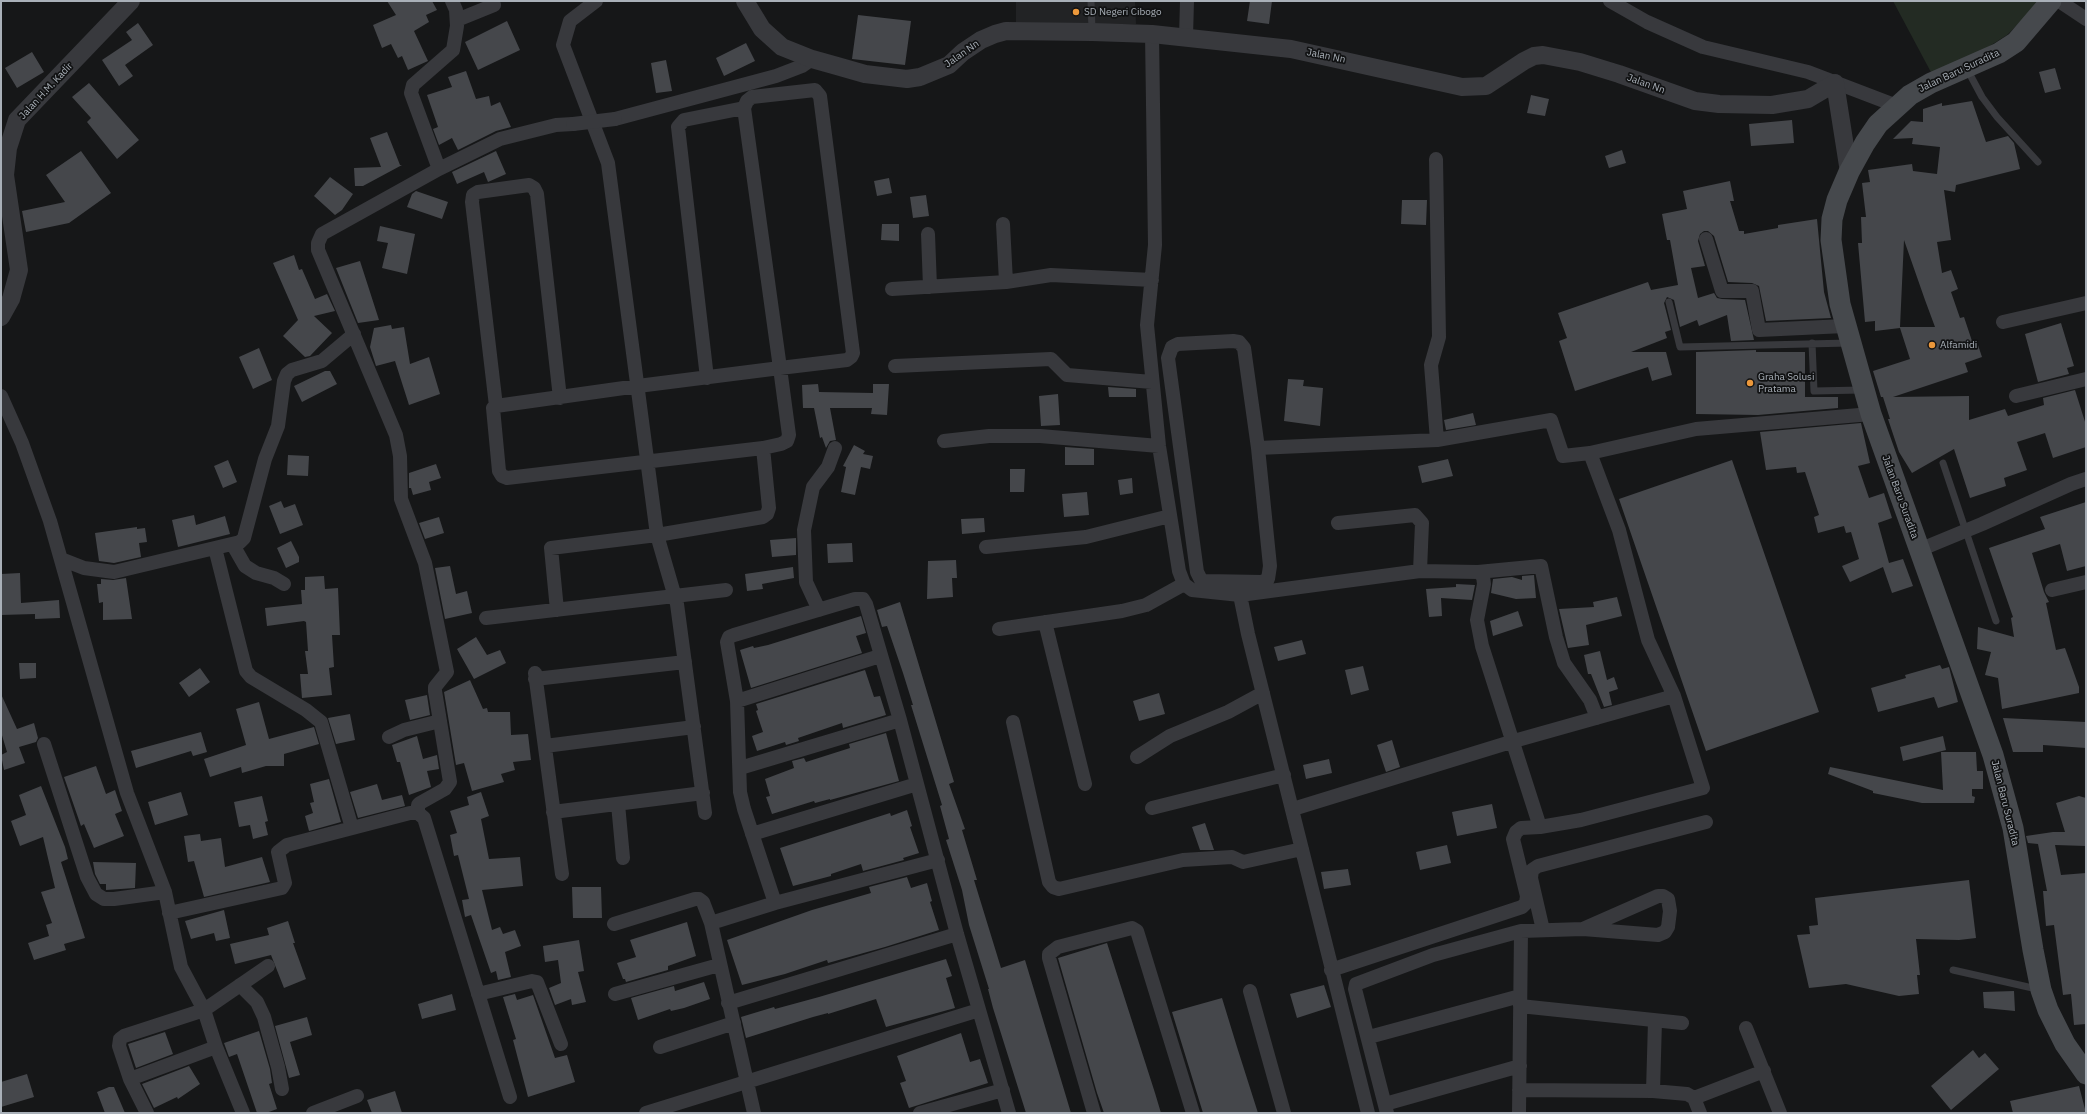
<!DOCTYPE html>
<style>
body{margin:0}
#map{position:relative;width:2087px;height:1114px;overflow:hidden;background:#161718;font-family:"IBM Plex Sans",sans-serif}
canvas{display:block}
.frame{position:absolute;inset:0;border:2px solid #a9b0b8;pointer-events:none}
</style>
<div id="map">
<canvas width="2087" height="1114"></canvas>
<div class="frame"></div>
</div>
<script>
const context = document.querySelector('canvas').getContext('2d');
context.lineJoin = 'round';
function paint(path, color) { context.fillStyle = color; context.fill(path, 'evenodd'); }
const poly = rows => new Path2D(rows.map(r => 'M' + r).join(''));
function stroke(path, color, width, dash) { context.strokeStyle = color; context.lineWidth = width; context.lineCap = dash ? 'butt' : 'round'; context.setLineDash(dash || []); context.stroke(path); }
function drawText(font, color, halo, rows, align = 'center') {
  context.font = font + ' "IBM Plex Sans",sans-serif'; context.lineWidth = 3.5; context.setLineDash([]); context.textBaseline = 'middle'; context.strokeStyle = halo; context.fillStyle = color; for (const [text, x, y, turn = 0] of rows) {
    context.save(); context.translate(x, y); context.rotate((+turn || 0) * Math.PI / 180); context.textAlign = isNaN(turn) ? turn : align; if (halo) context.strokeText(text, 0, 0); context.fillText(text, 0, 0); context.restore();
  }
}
const built = poly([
 [1016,1,1135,1,1136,24,1016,26]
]);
const green = poly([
 [1893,1,2042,1,2007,35,1982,51,1933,76]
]);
const building = poly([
 [387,1,432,1,437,10,426,15,429,22,414,31,428,61,408,70,402,56,398,58,391,44,382,48,373,25,396,15],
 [1250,1,1272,1,1269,24,1247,21],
 [858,15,911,21,905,65,852,59],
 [507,21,520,50,478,70,465,42],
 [138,23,153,45,125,65,133,76,119,86,102,60,132,40,126,32],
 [746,43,755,61,724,76,716,58],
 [32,52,44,72,17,88,5,68],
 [666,60,672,91,656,93,651,63],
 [2055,68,2061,89,2045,93,2039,72],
 [466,71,476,99,489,96,491,106,500,102,511,127,496,131,458,150,452,138,439,145,433,129,438,127,427,95,452,87,448,77],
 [89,83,139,140,117,159,87,122,91,118,72,97],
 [1531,95,1549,99,1545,116,1527,113],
 [1972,101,1986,142,2008,136,2014,143,2020,169,1956,185,1955,192,1944,190,1951,240,1937,242,1942,273,1951,270,1958,289,1951,292,1960,318,1964,317,1974,347,1978,345,1982,357,1965,363,1968,372,1893,397,1969,396,1969,420,2005,409,2008,416,2044,405,2043,398,2075,390,2086,425,2086,447,2053,458,2045,433,2017,442,2027,470,2004,478,2006,486,1970,498,1954,449,1912,473,1899,452,1888,419,1890,419,1883,397,1881,397,1873,371,1910,359,1900,328,1875,331,1875,321,1865,322,1858,243,1862,243,1861,217,1866,217,1862,183,1870,182,1868,170,1912,164,1913,171,1937,174,1940,147,1912,144,1913,138,1893,139,1911,121,1923,122,1923,109,1942,103,1942,106],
 [1904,240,1925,300,1935,327,1900,327],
 [1792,120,1794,143,1751,146,1749,124],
 [387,132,400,165,402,165,363,186,355,186,354,168,381,167,370,138],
 [1622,150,1626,163,1609,168,1605,156],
 [81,151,111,193,69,223,26,232,22,211,65,202,46,175],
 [496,151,506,174,488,182,484,172,457,184,452,172],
 [330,177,353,194,342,210,335,215,314,196],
 [889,178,892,193,877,196,874,181],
 [1730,181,1734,201,1730,201,1739,231,1744,231,1744,234,1778,228,1778,225,1817,219,1824,292,1831,318,1766,321,1759,286,1752,283,1728,282,1714,236,1708,231,1704,231,1700,234,1698,241,1705,266,1691,268,1698,298,1714,293,1717,298,1722,299,1745,300,1754,340,1731,341,1727,315,1699,326,1697,320,1680,327,1674,300,1667,297,1664,303,1671,330,1665,332,1667,338,1631,352,1666,352,1672,375,1652,381,1648,367,1575,391,1559,341,1567,338,1558,313,1648,282,1651,290,1678,285,1670,240,1667,240,1662,214,1687,209,1683,191],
 [416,191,448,202,442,219,407,207,412,194],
 [926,195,929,216,913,218,910,197],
 [1402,200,1427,200,1426,225,1401,224],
 [882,224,899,224,899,241,881,240],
 [380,226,415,234,407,274,382,268,388,243,377,241],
 [294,255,299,270,302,269,315,299,327,294,335,311,314,316,332,333,310,356,305,357,283,336,298,320,273,263],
 [360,261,379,320,358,323,336,268],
 [2061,323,2074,366,2067,368,2069,374,2038,382,2025,334],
 [391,325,392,329,404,327,410,364,429,357,440,394,409,405,395,361,376,366,370,347,374,328],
 [259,348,272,380,253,389,239,357],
 [1756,350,1756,352,1805,352,1805,397,1838,397,1838,408,1758,415,1696,414,1696,352],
 [325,371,330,371,337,384,302,402,294,386],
 [1288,379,1304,380,1303,386,1323,388,1320,426,1284,421],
 [818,384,819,392,873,393,873,384,889,384,887,415,871,414,872,408,830,408,836,440,830,441,826,448,822,437,820,438,814,408,803,408,802,385],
 [1108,387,1136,389,1136,397,1109,397],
 [1058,394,1060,425,1041,426,1039,396],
 [1473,413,1476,425,1446,430,1444,420],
 [1861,423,1870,463,1858,466,1869,498,1884,493,1892,518,1878,523,1889,563,1903,559,1913,586,1892,593,1883,567,1850,582,1842,566,1859,559,1851,532,1846,533,1844,526,1818,533,1814,517,1819,515,1805,472,1797,473,1796,467,1766,470,1760,432],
 [854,445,865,451,863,454,873,456,870,469,861,467,855,495,841,492,846,467,843,466],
 [1065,447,1094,449,1094,465,1065,465],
 [288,455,309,456,308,476,287,475],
 [1448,459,1453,476,1422,483,1418,466],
 [228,460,237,482,223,488,214,466],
 [1732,460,1819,712,1706,751,1619,499],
 [436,464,441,478,429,482,431,490,413,495,411,488,409,488,409,473],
 [1010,469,1025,469,1024,492,1010,492],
 [1132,478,1133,493,1120,495,1118,480],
 [1087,492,1089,515,1064,517,1062,494],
 [281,501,284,508,295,504,303,525,280,534,269,506],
 [2086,502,2086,566,2067,571,2060,544,2032,553,2044,592,2049,602,2046,603,2056,650,2065,648,2079,687,2079,693,2002,709,1998,678,1985,675,1991,652,1977,649,1978,627,2014,637,2011,618,2013,617,1989,548,2045,529,2040,517],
 [194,515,196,525,225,516,230,534,178,547,172,520],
 [439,517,444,533,425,539,419,523],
 [984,518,985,532,962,534,961,519],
 [137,527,137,529,145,528,147,542,139,543,141,557,114,563,99,561,95,533],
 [796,538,796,555,772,557,770,540],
 [291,541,299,557,299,562,286,568,277,548],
 [852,543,853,562,828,563,827,544],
 [956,560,957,578,952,578,953,597,927,599,928,561],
 [450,566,456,594,467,591,472,613,445,619,435,568],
 [793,567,794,578,762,584,763,589,747,591,745,574],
 [20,573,21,603,59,600,60,618,35,619,35,614,1,615,1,574],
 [1534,575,1536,598,1516,599,1491,593,1493,579,1512,577,1522,580,1522,576],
 [324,576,325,589,338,588,340,635,332,635,334,667,329,668,332,695,302,698,300,674,308,674,305,651,308,651,306,622,304,621,267,626,265,608,302,604,301,590,305,590,305,577],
 [126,578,132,619,103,620,103,602,99,603,97,584,101,584,101,579,113,580],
 [1456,584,1475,585,1472,600,1441,598,1442,616,1429,617,1426,589,1456,587],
 [1617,597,1622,616,1586,625,1589,645,1568,648,1559,609,1594,607,1593,602],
 [900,602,954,782,949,784,965,829,962,830,977,880,974,880,1001,968,1025,960,1071,1113,1026,1113,993,1008,988,989,989,989,969,925,962,890,946,840,949,839,940,806,942,805,911,705,913,705,903,673,887,626,882,627,877,610],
 [1518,611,1523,626,1493,636,1490,621],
 [861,616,866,633,856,636,862,653,751,688,740,650,753,646,754,648,768,645],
 [476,637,487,655,500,650,506,663,474,679,457,649],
 [1302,640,1306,654,1278,661,1274,647],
 [1600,651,1607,680,1614,677,1618,689,1609,692,1612,705,1604,707,1591,674,1588,674,1584,655],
 [19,663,36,663,36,678,20,679],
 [1940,665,1942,669,1949,667,1958,702,1938,708,1934,697,1878,712,1871,688,1906,678,1905,675],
 [1363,666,1369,690,1351,695,1345,670],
 [200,668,210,682,189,697,179,683],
 [865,670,874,697,880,696,886,715,843,728,842,723,798,738,799,741,786,745,785,742,757,751,752,736,763,732,756,711,758,710,756,704],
 [470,680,483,709,487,708,488,712,510,712,511,735,528,734,531,760,513,762,515,770,501,774,504,782,472,791,464,763,456,765,444,692],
 [1159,693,1165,714,1139,721,1133,701],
 [1,694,17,729,34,723,38,738,36,742,19,747,25,763,4,770,1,755,7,752,1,732],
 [427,695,430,715,410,720,405,700],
 [259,702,269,739,314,727,319,744,284,754,284,766,266,766,242,773,241,767,210,777,204,759,246,745,236,709],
 [350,714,355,740,336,744,328,718],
 [2003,718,2086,722,2086,748,2043,745,2043,752,2013,752],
 [201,732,207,752,193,756,191,751,136,768,131,751],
 [886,733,899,781,830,800,830,799,815,803,814,801,772,814,766,797,770,796,765,779,794,768,792,761,804,758,806,762,850,748,849,744],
 [417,736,423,759,437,755,439,769,427,771,431,787,409,795,400,762,397,762,392,745],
 [1943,736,1946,750,1903,761,1900,747],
 [1392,740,1400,767,1386,772,1377,745],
 [1941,752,1976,752,1977,771,1983,771,1983,789,1972,789,1972,796,1975,797,1974,803,1922,803,1873,793,1873,791,1828,774,1830,767,1943,790],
 [1329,759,1332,773,1306,779,1303,765],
 [96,766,106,794,115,790,122,811,115,814,124,836,94,848,84,824,81,826,64,777],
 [329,779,341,822,309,831,305,816,313,813,310,803,314,802,310,784],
 [377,784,382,800,402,795,405,806,358,818,350,792],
 [41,786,65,847,68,859,61,862,85,938,64,944,66,950,34,960,28,943,49,936,46,925,52,923,41,892,55,888,43,837,20,846,11,821,26,815,19,795],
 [181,792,188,815,155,825,148,802],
 [481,792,489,816,481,819,489,859,520,857,523,886,482,890,492,930,500,927,503,934,515,930,521,946,505,952,511,977,498,980,496,971,491,973,471,915,465,917,462,900,469,899,458,855,454,856,450,835,457,833,450,811,469,805,467,797],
 [262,796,268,821,265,822,268,835,253,839,250,825,239,827,234,802],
 [2079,796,2086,798,2086,846,2055,845,2061,875,2086,873,2086,1024,2074,1025,2071,994,2063,995,2054,925,2046,926,2043,891,2047,891,2038,844,2028,843,2026,836,2053,832,2065,832,2056,803],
 [1492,804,1497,828,1457,836,1452,812],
 [907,810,912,826,910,827,919,853,903,858,904,860,863,871,861,864,831,874,831,876,793,886,780,848,890,813,891,816],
 [1205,823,1214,850,1200,850,1192,827],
 [200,834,201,841,221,838,225,867,262,857,270,882,204,897,194,861,188,862,184,836],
 [1447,845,1451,863,1420,870,1416,852],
 [93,862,136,863,135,888,106,890,106,884,100,884,95,874],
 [1348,869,1351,885,1324,889,1321,872],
 [907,877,911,888,927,883,932,901,930,902,939,930,885,947,828,963,827,960,785,974,742,985,727,940,812,910,871,893,869,887],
 [1969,880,1976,938,1959,940,1916,939,1920,975,1917,975,1919,994,1899,996,1846,984,1809,988,1797,935,1810,934,1809,926,1818,925,1815,898],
 [572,887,601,887,602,918,573,918],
 [224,910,230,938,216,941,214,933,191,939,185,921],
 [288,921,295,943,293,943,306,979,284,988,271,955,235,964,230,944,269,935,267,928],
 [687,922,696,956,668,966,668,970,626,982,625,979,623,979,617,963,636,957,630,940],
 [579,940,584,971,578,972,586,1002,572,1005,571,999,555,1005,549,988,561,983,558,960,545,962,543,946],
 [1107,943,1155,1093,1161,1113,1104,1113,1097,1093,1058,958],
 [946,959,952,976,946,978,955,1008,886,1027,876,999,828,1014,828,1013,813,1017,746,1038,741,1017,774,1007,775,1009,819,997],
 [704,982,710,999,684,1008,671,1011,670,1009,638,1020,631,998,674,986,675,991],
 [1324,985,1331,1007,1297,1018,1290,994],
 [2014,991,2015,1011,1984,1008,1983,992],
 [452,994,456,1010,422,1019,418,1004],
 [515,994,517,1000,533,995,555,1058,567,1055,575,1082,528,1097,513,1040,516,1039,503,997],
 [1222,998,1237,1047,1258,1113,1203,1113,1172,1012],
 [307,1017,312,1035,290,1042,300,1075,289,1078,275,1026],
 [259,1031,270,1069,272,1083,269,1084,277,1109,266,1113,257,1113,237,1054,229,1057,224,1043],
 [165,1032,173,1054,136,1068,128,1044],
 [961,1033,970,1062,980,1059,988,1083,909,1108,900,1083,906,1081,897,1056],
 [1973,1050,1979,1058,1985,1053,1999,1069,1951,1110,1931,1086],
 [189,1066,200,1084,178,1099,177,1097,154,1108,142,1084],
 [27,1074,34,1097,1,1107,1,1082],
 [2079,1086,2086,1113,2013,1113,2010,1101],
 [109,1087,114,1087,125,1113,105,1113,97,1092],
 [395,1091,402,1113,372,1113,367,1100]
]);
const service = poly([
 [1091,1,1092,31],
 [1967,69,1982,97,1997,117,2038,162],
 [1669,302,1680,347,1849,343],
 [1812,343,1814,391,1861,390],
 [1943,463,1996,621],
 [1953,970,2037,989]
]);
const minor = poly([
 [596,1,570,21,563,45,608,163,657,535,677,604,705,813],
 [1610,1,1647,22,1703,47,1808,72,1897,106],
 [2059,1,2086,19],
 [457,20,494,5],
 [1152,34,1155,245,1147,325,1159,446,1179,571,1184,584,1192,590,1240,595,1248,634,1368,1113],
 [1186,37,1187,1],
 [615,119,776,76,802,66,812,59],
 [1436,159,1439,337,1431,365,1437,440],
 [439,169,500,139,556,125,573,124],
 [1003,224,1006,282],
 [928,234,930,287],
 [1706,239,1722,291,1752,291,1759,330,1845,326],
 [892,289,1006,282,1051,275,1152,280],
 [2003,322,2086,303],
 [1233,341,1239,342,1244,348,1258,448,1270,566,1268,579,1262,582,1205,581,1201,580,1197,572,1168,358,1172,347,1178,344,1233,341],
 [853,353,820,96,815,90,752,97,747,101,744,108,780,368,789,435,787,441,781,444,763,448,507,478,502,476,499,471,493,408,496,406,638,386,780,368,847,360,851,357,853,353],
 [895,366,1051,359,1067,375,1152,382],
 [707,378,678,127,684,120,744,108],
 [1,396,22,443,50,521,127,793,165,892,181,967,204,1010,216,1047,243,1113],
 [2016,396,2086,379],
 [496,406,472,202,473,195,478,192,529,185,534,188,537,194,560,398],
 [944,441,989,436,1040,436,1159,446],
 [1258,448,1437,440,1551,420,1563,456,1590,453,1696,429,1871,414],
 [1338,523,1415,515,1422,523,1420,571],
 [233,545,245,566,256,573,274,578,284,584],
 [986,547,1086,537,1170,516],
 [215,548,246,671,251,677,306,710,321,722,352,828],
 [1919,550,1982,524,2071,484,2086,479],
 [61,559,84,568,114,572,240,542,244,538,265,459,278,426,284,381,287,374,292,370,322,361,354,334],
 [1478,572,1541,566,1556,637,1564,663,1590,700,1597,718],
 [1239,587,1240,595,1420,571,1478,572,1483,576,1484,584,1477,620,1482,646,1540,827],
 [2052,590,2086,582],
 [557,610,551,548,657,535,763,517,767,514,769,508,763,448],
 [819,610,806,582,804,530,813,487,828,467,835,448],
 [486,618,726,590],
 [1045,622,1085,784],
 [999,629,1122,611,1146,605,1184,584],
 [535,673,562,874],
 [535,679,685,662],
 [737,701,880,656],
 [1013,722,1049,882,1053,887,1059,889,1183,860,1232,857,1243,862,1302,849],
 [389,737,404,730,440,721],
 [44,744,87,877,96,894,104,899,114,899,165,892],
 [545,746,694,727],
 [1137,757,1170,736,1228,712,1263,693],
 [740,768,900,720],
 [618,804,623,858],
 [1152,808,1284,775],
 [1293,809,1514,741,1674,696],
 [553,812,703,793],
 [418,813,418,805,420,803,445,789,450,782,435,691,435,687,447,672,425,563,401,499,400,456,396,435,318,250,318,243,322,234,439,169,411,93,413,85,453,50,457,26,456,10,452,1],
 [752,834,917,784],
 [775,903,744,809,740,792,737,701,727,642,729,637,734,635,855,599,863,599,866,604,900,720,957,934,1009,1113],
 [169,913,282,888,285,883,278,852,287,845,410,813,418,813,424,818,510,1097],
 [711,923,775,903,938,860],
 [614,924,695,899,699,899,703,902,711,923,754,1113],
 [1543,930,1531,878,1532,870,1538,866,1706,822],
 [1331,970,1522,907,1526,903,1527,896,1513,839,1516,832,1521,828,1540,827,1581,820,1703,788,1674,696,1648,640,1619,530,1590,453],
 [240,985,257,1002,264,1017,278,1067,282,1089],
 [1250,991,1284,1113],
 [478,994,532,981,537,982,561,1044],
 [615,994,719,965],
 [728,1003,957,934],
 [1520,1006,1682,1023],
 [1746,1028,1780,1113],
 [1369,1037,1520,996],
 [660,1047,734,1023],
 [130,1079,216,1047],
 [1519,1090,1653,1091,1687,1094,1694,1098,1764,1071],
 [1653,1091,1655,1021],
 [1694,1098,1700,1113],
 [1385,1104,1520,1066],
 [147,1113,130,1079,119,1046,120,1039,124,1036,204,1010,268,966],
 [313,1113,357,1096],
 [646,1113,979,1010],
 [920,1113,1003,1090],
 [1094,1113,1049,958,1049,954,1058,947,1132,928,1137,931,1193,1113],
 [1387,1113,1355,989,1356,984,1433,955,1521,931,1583,929,1658,935,1665,932,1668,927,1670,911,1668,899,1663,896,1658,896,1583,929],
 [1519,1113,1521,931]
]);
const tertiary = poly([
 [745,1,762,29,782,47,812,59,837,66,865,74,907,79,920,77,949,65,963,52,981,40,995,34,1006,31,1092,32,1152,34,1291,49,1462,87,1486,86,1524,61,1534,56,1543,55,1580,62,1619,74,1695,101,1719,104,1772,105,1808,99,1835,83,1849,172],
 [1,317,11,299,19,270,5,175,8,148,17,120,131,1]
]);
const secondary = poly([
 [2051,1,2016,42,1999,53,1931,83,1910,95,1878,124,1865,143,1849,172,1837,200,1832,219,1831,240,1840,304,1871,414,1993,755,2013,828,2033,950,2041,990,2048,1010,2065,1044,2086,1074]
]);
const minorBridge = poly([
 [573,124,615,119]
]);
const markers = [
 [1076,12,4,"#ec983b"],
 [1932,345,4,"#ec983b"],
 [1750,383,4,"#ec983b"]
];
const poiNames = [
 ["SD Negeri Cibogo",1084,12],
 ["Alfamidi",1940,345],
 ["Graha Solusi",1758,377],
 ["Pratama",1758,389]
];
const streetNames = [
 ["Jalan Nn",962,54,-35],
 ["Jalan Nn",1326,56,11],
 ["Jalan Baru Suradita",1959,71,-25],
 ["Jalan Nn",1646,84,20],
 ["Jalan H.M. Kadir",46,91,-47],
 ["Jalan Baru Suradita",1900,497,70],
 ["Jalan Baru Suradita",2005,803,76]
];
paint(built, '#222325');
paint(green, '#232b23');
paint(building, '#45474b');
stroke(service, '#38393d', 7);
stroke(minor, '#38393d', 14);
stroke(tertiary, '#38393d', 18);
stroke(secondary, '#46494d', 21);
stroke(minorBridge, '#38393d', 14);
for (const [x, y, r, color] of markers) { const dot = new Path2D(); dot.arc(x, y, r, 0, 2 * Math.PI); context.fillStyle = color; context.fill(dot); stroke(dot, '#111213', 1.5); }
drawText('10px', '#a9b0b8', '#111213', poiNames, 'left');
drawText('10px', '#a9b0b8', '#111213', streetNames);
</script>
